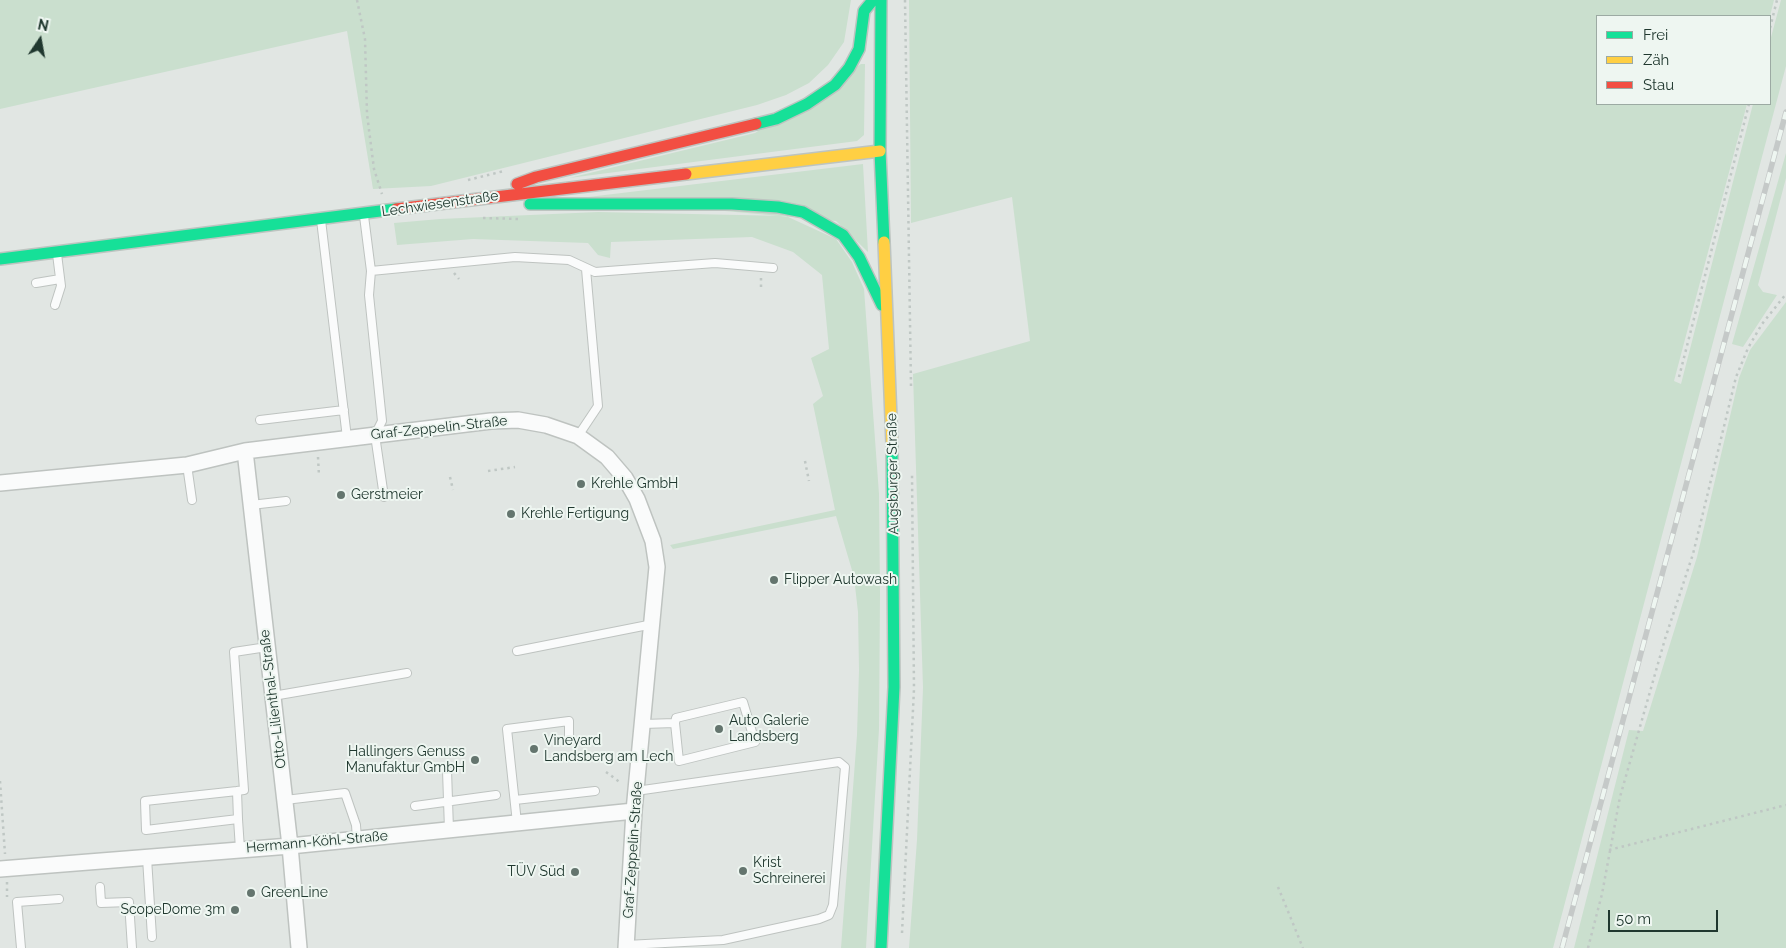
<!DOCTYPE html>
<meta charset="utf-8">
<style>
body{margin:0}
#map{position:relative;width:1786px;height:948px;overflow:hidden;background:#e1e6e3;font-family:Raleway,sans-serif}
canvas{display:block}
.legend{position:absolute;left:1596px;top:15px;width:175px;height:90px;box-sizing:border-box;background:#eef6f1;border:1px solid #9caaa3;margin:0;padding:6px 9px;list-style:none;font-size:15px;color:#20382f}
.legend li{display:flex;align-items:center;gap:10px;height:25px}
.legend b{width:25px;border:1px solid #9caaa3}
.north{position:absolute;left:15px;top:15px;width:50px;height:50px;-webkit-text-stroke:4px #eef6f1;paint-order:stroke;rotate:12deg;font-size:14px;font-weight:700;line-height:20px;text-align:center;color:#20382f}
.north::after{content:'';display:block;margin:auto;width:18px;height:22px;background:#20382f;clip-path:polygon(50% 0,100% 100%,50% 72%,0 100%)}
.scale{position:absolute;left:1608px;top:910px;width:110px;height:22px;box-sizing:border-box;border:2px solid #20382f;border-top:0;padding-left:6px;font-size:15px;line-height:18px;white-space:nowrap;color:#20382f;-webkit-text-stroke:4px #eef6f1;paint-order:stroke}
</style>
<div id="map">
<canvas width="1786" height="948"></canvas>
<ul class="legend">
<li><b style="height:6px;background:#16e098"></b>Frei</li>
<li><b style="height:6px;background:#ffcf43"></b>Zäh</li>
<li><b style="height:6px;background:#f24e42"></b>Stau</li>
</ul>
<div class="north">N</div>
<div class="scale">50 m</div>
</div>
<script>
const context = document.querySelector('canvas').getContext('2d');
context.lineJoin = 'round';
function paint(path, color) { context.fillStyle = color; context.fill(path, 'evenodd'); }
const poly = rows => new Path2D(rows.map(r => 'M' + r).join(''));
function stroke(path, color, width, dash) { context.strokeStyle = color; context.lineWidth = width; context.lineCap = dash ? 'butt' : 'round'; context.setLineDash(dash || []); context.stroke(path); }
function drawText(font, color, halo, rows, align = 'center') {
  context.font = font + ' Raleway,sans-serif'; context.lineWidth = 4; context.setLineDash([]); context.textBaseline = 'middle'; context.strokeStyle = halo; context.fillStyle = color; for (const [text, x, y, turn = 0] of rows) {
    context.save(); context.translate(x, y); context.rotate((+turn || 0) * Math.PI / 180); context.textAlign = isNaN(turn) ? turn : align; if (halo) context.strokeText(text, 0, 0); context.fillText(text, 0, 0); context.restore();
  }
}
const green = poly([
 [0,0,851,0,844,42,828,65,809,83,786,95,757,105,431,186,373,189,347,31,0,109],
 [909,0,1774,0,1770,16,1597,16,1597,104,1747,104,1674,381,1681,384,1753,104,1770,104,1770,41,1781,0,1786,0,1786,66,1553,948,909,948,917,840,923,688,913,374,1030,341,1012,197,911,223],
 [861,64,865,64,864,135,857,141,569,178,755,133],
 [1786,153,1786,178,1758,285,1763,292,1777,295,1743,347,1732,344],
 [863,164,868,252,836,221,580,198],
 [598,212,786,216,836,239,852,262,864,289,879,494,880,593,879,729,866,948,841,948,857,735,859,670,858,612,854,577,836,516,673,549,670,545,835,510,813,404,823,396,811,358,829,349,822,275,793,252,752,237,611,242,610,258,598,255,588,243,473,239,397,245,394,223,440,219],
 [1786,302,1786,948,1574,948,1629,730,1643,731,1697,557,1739,378,1750,350]
]);
const path = poly([
 [357,0,365,39,367,114,374,169,382,194],
 [905,0,911,386],
 [1770,28,1777,0],
 [468,180,504,171],
 [483,218,520,219],
 [454,273,459,279],
 [761,278,761,289],
 [1679,377,1749,104],
 [318,457,319,476],
 [805,461,809,481],
 [488,471,515,467],
 [450,477,453,490],
 [606,772,621,783],
 [0,781,5,854],
 [1609,850,1786,805],
 [7,882,7,897],
 [1278,887,1303,948],
 [902,933,914,689,912,474],
 [1588,948,1602,894,1620,797,1665,639,1693,554,1736,377,1748,348,1762,324,1786,294]
]);
const lane = poly([
 [364,216,371,271],
 [321,220,347,438],
 [36,283,60,279],
 [55,305,61,286,57,254],
 [260,420,344,410],
 [578,436,598,406,586,269],
 [187,465,192,500],
 [384,497,375,435,382,421,369,295,371,271,515,257,569,260,595,272,715,263,773,268],
 [251,505,286,501],
 [517,651,653,624],
 [273,696,407,673],
 [643,724,675,723,679,761,755,742,743,702,676,718,675,723],
 [447,770,449,830],
 [237,791,244,790,234,652,267,647],
 [285,800,345,793,356,825,357,839],
 [515,800,595,791],
 [415,806,496,795],
 [238,819,237,791,145,801,146,830,238,819,240,849],
 [517,823,507,729,569,721,569,738],
 [147,858,152,937],
 [100,887,101,903,129,902,132,948],
 [626,945,723,940,819,919,829,915,833,905,845,767,839,762,636,791],
 [21,948,17,902,59,899]
]);
const street = poly([
 [245,451,290,846,299,948],
 [0,483,187,465,245,451,491,421,518,420,546,425,578,436,607,457,625,478,637,499,653,541,657,567,634,811,626,948],
 [0,869,290,846,634,811]
]);
const fast = poly([
 [881,0,880,151,884,242],
 [756,124,776,119,807,104,835,85,849,68,859,49,864,11,873,0],
 [530,204,732,204,778,207,803,212,843,235,859,257,882,305],
 [0,259,396,209],
 [881,948,894,687,892,444]
]);
const slow = poly([
 [686,174,880,151],
 [884,242,892,444]
]);
const jam = poly([
 [517,184,536,177,756,124],
 [396,209,686,174]
]);
const rail = poly([
 [1562,948,1786,112]
]);
const markers = [
 [581,484,5,"#64756e"],
 [341,495,5,"#64756e"],
 [511,514,5,"#64756e"],
 [774,580,5,"#64756e"],
 [719,729,5,"#64756e"],
 [534,749,5,"#64756e"],
 [475,760,5,"#64756e"],
 [743,871,5,"#64756e"],
 [575,872,5,"#64756e"],
 [251,893,5,"#64756e"],
 [235,910,5,"#64756e"]
];
const streetNames = [
 ["Lechwiesenstraße",440,204,-8],
 ["Graf-Zeppelin-Straße",439,428,-6],
 ["Augsburger Straße",893,474,-91],
 ["Otto-Lilienthal-Straße",273,699,-97],
 ["Hermann-Köhl-Straße",317,842,-5],
 ["Graf-Zeppelin-Straße",633,850,-86]
];
const poiNames = [
 ["Krehle GmbH",591,484],
 ["Gerstmeier",351,495],
 ["Krehle Fertigung",521,514],
 ["Flipper Autowash",784,580],
 ["Auto Galerie",729,721],
 ["Landsberg",729,737],
 ["Vineyard",544,741],
 ["Landsberg am Lech",544,757],
 ["Hallingers Genuss",465,752,"right"],
 ["Manufaktur GmbH",465,768,"right"],
 ["Krist",753,863],
 ["Schreinerei",753,879],
 ["TÜV Süd",565,872,"right"],
 ["GreenLine",261,893],
 ["ScopeDome 3m",225,910,"right"]
];
paint(green, '#cadfce');
stroke(lane, '#bec3c0', 10);
stroke(street, '#bec3c0', 18);
stroke(fast, '#bdc4c0', 14);
stroke(slow, '#bdc4c0', 14);
stroke(jam, '#bdc4c0', 14);
stroke(path, '#bfc7c4', 2.5, [2.5, 4]);
stroke(lane, '#fafbfb', 8);
stroke(street, '#fafbfb', 15);
stroke(fast, '#16e098', 11);
stroke(slow, '#ffcf43', 11);
stroke(jam, '#f24e42', 11);
stroke(rail, '#c5c9c8', 5.5);
stroke(rail, '#eef6f1', 4, [11]);
for (const [x, y, r, color] of markers) { const dot = new Path2D(); dot.arc(x, y, r, 0, 2 * Math.PI); context.fillStyle = color; context.fill(dot); stroke(dot, '#eef6f1', 2); }
drawText('14px', '#20382f', '#eef6f1', streetNames);
drawText('14px', '#20382f', '#eef6f1', poiNames, 'left');
</script>
